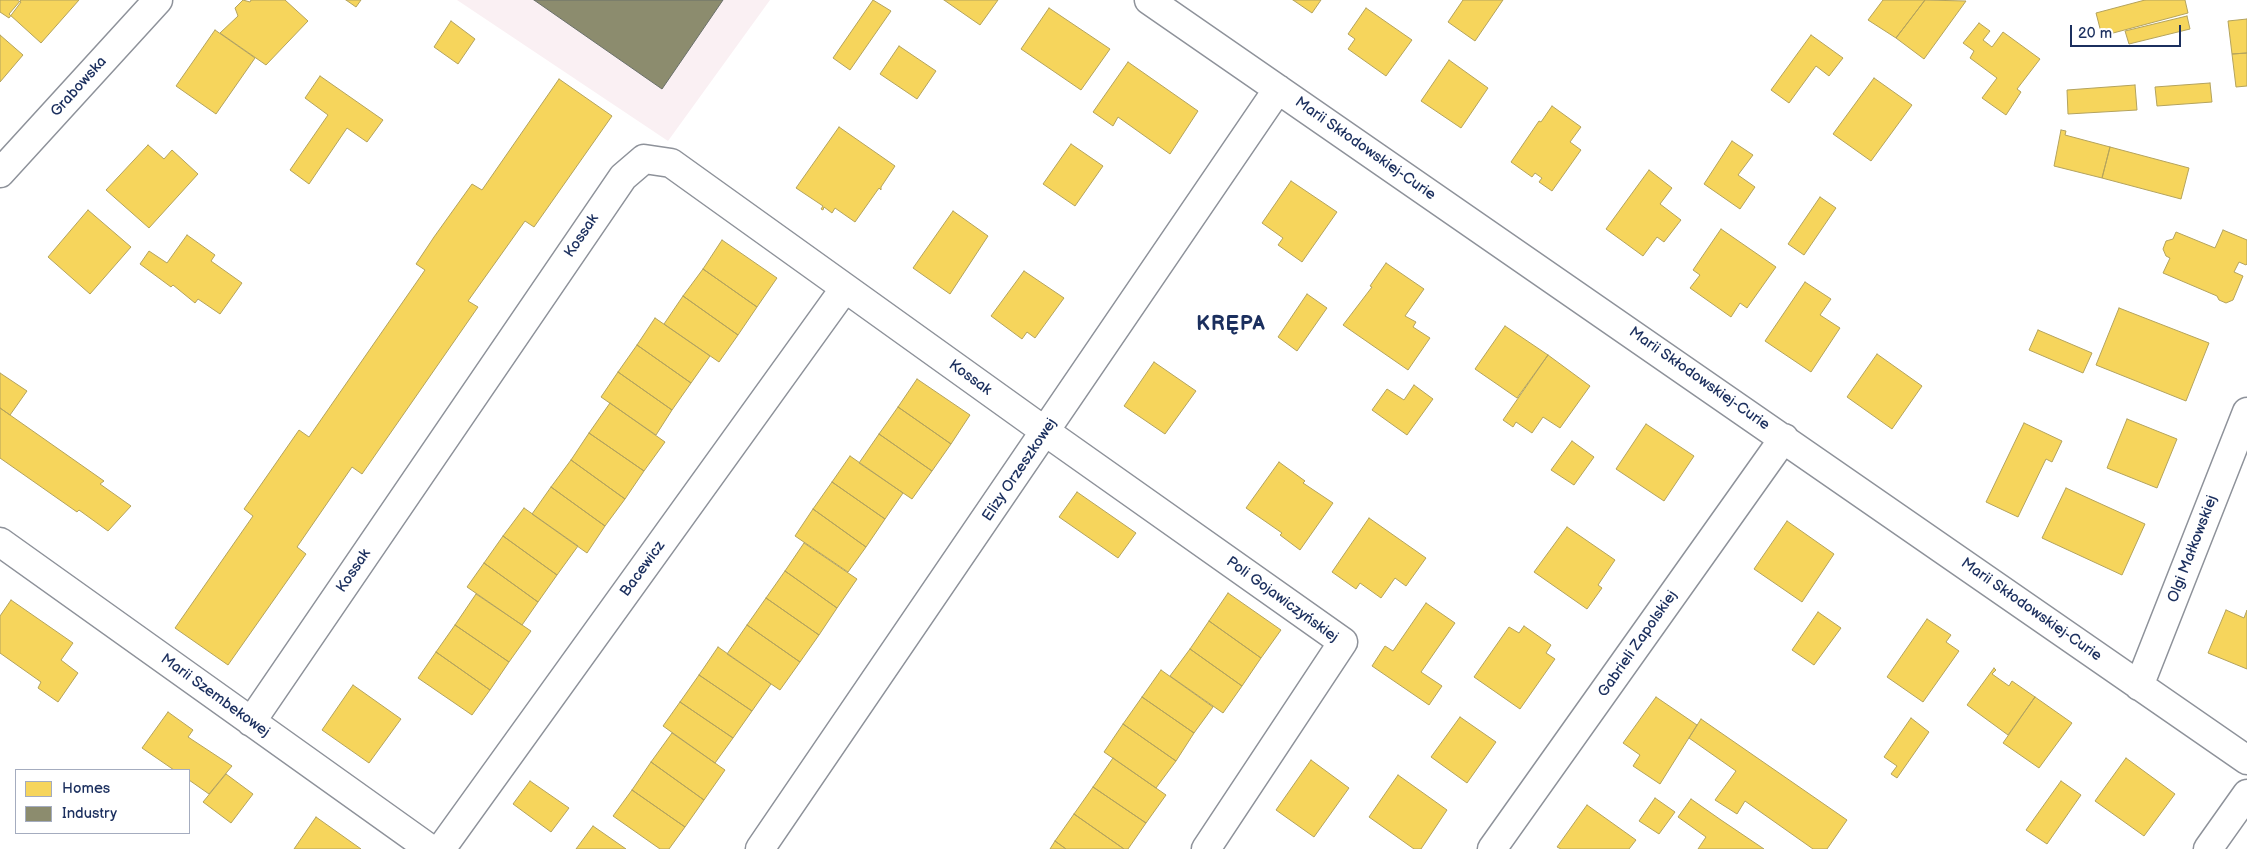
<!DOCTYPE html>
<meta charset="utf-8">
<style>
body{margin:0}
#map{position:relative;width:2247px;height:849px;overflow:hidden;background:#fff;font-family:"Balsamiq Sans",sans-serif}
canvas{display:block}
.legend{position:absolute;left:15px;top:769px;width:175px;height:65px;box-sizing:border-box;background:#fff;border:1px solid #a4acbf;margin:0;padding:6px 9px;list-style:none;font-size:15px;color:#1b2f5e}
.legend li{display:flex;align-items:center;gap:10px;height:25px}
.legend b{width:25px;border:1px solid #a4acbf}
.scale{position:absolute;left:2070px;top:25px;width:111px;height:22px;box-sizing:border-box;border:2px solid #1b2f5e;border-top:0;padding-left:6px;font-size:15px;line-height:18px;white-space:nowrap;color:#1b2f5e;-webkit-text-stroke:4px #fff;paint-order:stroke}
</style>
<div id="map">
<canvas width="2247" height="849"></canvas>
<ul class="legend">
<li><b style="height:14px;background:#f6d55c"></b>Homes</li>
<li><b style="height:14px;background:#8c8c6e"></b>Industry</li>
</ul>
<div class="scale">20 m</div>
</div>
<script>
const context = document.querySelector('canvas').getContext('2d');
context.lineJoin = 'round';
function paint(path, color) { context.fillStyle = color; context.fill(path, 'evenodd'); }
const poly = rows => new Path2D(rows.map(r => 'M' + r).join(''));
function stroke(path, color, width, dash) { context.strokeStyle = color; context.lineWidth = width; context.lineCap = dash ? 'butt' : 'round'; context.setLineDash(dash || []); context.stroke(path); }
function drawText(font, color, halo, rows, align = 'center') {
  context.font = font + ' "Balsamiq Sans",sans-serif'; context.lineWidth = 5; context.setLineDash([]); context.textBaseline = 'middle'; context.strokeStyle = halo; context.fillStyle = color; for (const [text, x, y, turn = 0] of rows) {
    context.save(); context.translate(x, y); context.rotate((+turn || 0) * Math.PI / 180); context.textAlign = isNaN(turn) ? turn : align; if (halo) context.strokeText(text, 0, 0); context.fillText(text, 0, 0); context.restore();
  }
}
const built = poly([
 [457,0,770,0,668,141]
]);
const homes = poly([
 [0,0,17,0,21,2,9,18,0,12,0,0],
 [21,0,79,0,41,43,9,14,21,0],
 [243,0,250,2,251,0,285,0,308,21,266,65,220,33,238,16,235,8,243,0],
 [346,0,361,0,356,7,346,0],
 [873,0,891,11,850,70,833,58,873,0],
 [944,0,998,0,980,25,944,0],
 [1293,0,1321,0,1312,13,1293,0],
 [1463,0,1503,0,1475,41,1448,22,1463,0],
 [1883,0,1925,0,1896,38,1868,20,1883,0],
 [1925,0,1966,1,1924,59,1896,38,1925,0],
 [2145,0,2185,0,2188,13,2102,36,2096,13,2145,0],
 [1049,8,1110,49,1081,90,1021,49,1049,8],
 [1366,8,1412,40,1386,76,1348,49,1355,39,1348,34,1366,8],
 [2187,16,2190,29,2129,44,2125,31,2187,16],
 [2247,19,2247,53,2232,54,2228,21,2247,19],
 [451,21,475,39,458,64,434,47,451,21],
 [1979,23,1990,31,1983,40,1992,47,2003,32,2040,59,2017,89,2021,92,2006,115,1982,98,1997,78,1970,58,1974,51,1963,43,1979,23],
 [215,30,255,58,216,114,176,86,215,30],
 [0,35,23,55,0,82,0,35],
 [1811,35,1843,58,1829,76,1816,66,1789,103,1771,90,1811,35],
 [899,46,936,71,917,99,880,74,899,46],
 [2247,53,2247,86,2236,87,2232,54,2247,53],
 [1449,60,1488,88,1461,128,1421,101,1449,60],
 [1128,62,1198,111,1170,154,1118,117,1113,126,1093,112,1128,62],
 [320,76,383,120,367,142,347,128,309,184,290,170,328,115,305,98,320,76],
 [1874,78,1912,105,1871,161,1833,134,1874,78],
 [559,79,612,116,534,227,525,221,468,301,478,307,362,474,352,467,297,547,306,554,228,665,175,628,253,516,244,509,299,430,309,437,425,270,416,264,434,237,472,184,482,190,559,79],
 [2210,83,2212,102,2157,106,2155,87,2210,83],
 [2135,85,2137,110,2068,114,2067,90,2135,85],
 [1552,106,1581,127,1570,142,1581,150,1552,191,1539,182,1542,178,1535,173,1532,177,1511,162,1539,121,1541,122,1552,106],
 [839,127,895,166,881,187,881,190,879,188,855,222,835,208,832,213,824,207,823,210,821,209,823,206,796,188,839,127],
 [2061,130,2066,131,2065,135,2110,147,2102,178,2054,166,2061,130],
 [1732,141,1753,155,1738,175,1755,187,1740,209,1704,184,1732,141],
 [1071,144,1103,166,1075,206,1043,184,1071,144],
 [148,145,164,159,172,150,198,174,149,228,106,190,148,145],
 [2110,147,2189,168,2181,199,2102,178,2110,147],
 [1649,170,1672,188,1660,204,1681,220,1664,242,1657,237,1643,256,1606,229,1649,170],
 [1291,181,1337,212,1302,262,1278,245,1283,238,1262,223,1291,181],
 [1820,197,1836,208,1804,255,1788,244,1820,197],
 [88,210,131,247,90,294,48,257,88,210],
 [953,211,988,236,950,294,913,268,953,211],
 [1721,229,1776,267,1747,308,1740,303,1731,317,1690,288,1700,275,1693,270,1721,229],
 [2223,230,2247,240,2247,264,2246,265,2239,262,2234,272,2243,276,2233,300,2226,303,2219,300,2217,296,2163,273,2170,258,2166,256,2163,249,2166,241,2173,239,2176,232,2215,248,2223,230],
 [187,235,215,255,211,261,242,283,220,314,198,299,195,303,173,285,171,287,140,264,149,251,167,263,187,235],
 [722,240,777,278,757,307,703,269,722,240],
 [1386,263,1424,289,1405,316,1416,322,1413,327,1430,338,1408,370,1343,325,1372,287,1370,286,1386,263],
 [703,269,757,307,738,335,683,296,703,269],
 [1024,271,1064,298,1035,338,1027,332,1022,339,991,316,1024,271],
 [1805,282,1831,299,1820,315,1840,328,1811,372,1765,341,1805,282],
 [1307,294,1327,308,1297,351,1278,337,1307,294],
 [683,296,738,335,719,362,664,324,683,296],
 [2119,308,2209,343,2186,401,2096,365,2119,308],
 [655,318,710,356,691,383,637,345,655,318],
 [1505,326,1548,355,1517,398,1475,369,1505,326],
 [2038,330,2092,353,2083,373,2029,350,2038,330],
 [637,345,691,383,672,410,618,372,637,345],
 [1877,354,1922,386,1892,429,1847,397,1877,354],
 [1548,355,1590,386,1560,428,1543,417,1532,433,1516,422,1513,427,1503,420,1548,355],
 [1154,362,1196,391,1165,434,1124,406,1154,362],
 [618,372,672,410,656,435,601,397,618,372],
 [0,373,27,391,10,415,0,408,0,373],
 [917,379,970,415,951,444,898,407,917,379],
 [1414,385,1433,399,1407,435,1372,410,1387,389,1404,400,1414,385],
 [610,403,665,442,644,471,589,433,610,403],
 [898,407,951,444,932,471,879,434,898,407],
 [0,408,104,481,100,484,131,506,108,531,79,510,77,512,0,458,0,408],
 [2127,419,2177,439,2157,488,2107,468,2127,419],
 [2024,423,2062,441,2052,462,2046,459,2018,517,1986,502,2024,423],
 [1646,424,1694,456,1664,501,1616,469,1646,424],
 [589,433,644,471,625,499,571,460,589,433],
 [879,434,932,471,912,499,859,463,879,434],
 [1572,441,1594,457,1574,485,1551,470,1572,441],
 [850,456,903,493,885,519,832,482,850,456],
 [571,460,625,499,605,526,551,487,571,460],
 [1279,462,1305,481,1303,483,1333,503,1300,550,1280,535,1282,533,1246,508,1279,462],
 [832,482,885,519,866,547,813,509,832,482],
 [551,487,605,526,587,553,532,514,551,487],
 [2066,488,2145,524,2122,575,2042,538,2066,488],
 [1077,492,1136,533,1118,558,1059,517,1077,492],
 [524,508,578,546,557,575,503,536,524,508],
 [813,509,866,547,848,572,795,536,813,509],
 [1369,518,1426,558,1406,586,1395,578,1381,598,1360,583,1356,589,1332,572,1369,518],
 [1787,521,1834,554,1802,602,1754,569,1787,521],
 [1567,527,1615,560,1598,585,1602,588,1587,609,1534,572,1567,527],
 [503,536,557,575,538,602,484,563,503,536],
 [804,543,857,579,837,608,785,571,804,543],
 [484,563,538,602,522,625,467,587,484,563],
 [785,571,837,608,819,635,766,598,785,571],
 [1228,593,1281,630,1261,658,1209,621,1228,593],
 [476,594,531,631,509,662,455,625,476,594],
 [766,598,819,635,800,662,747,625,766,598],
 [11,600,73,643,61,660,78,673,58,702,38,688,41,682,0,653,0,616,11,600],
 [1426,603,1455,623,1421,672,1442,686,1429,705,1372,666,1385,646,1393,651,1426,603],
 [2226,610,2244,618,2247,610,2247,669,2208,653,2226,610],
 [1818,612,1841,628,1814,665,1792,650,1818,612],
 [1927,619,1951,635,1946,642,1959,651,1923,702,1887,677,1927,619],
 [1209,621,1261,658,1242,686,1190,649,1209,621],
 [455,625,509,662,490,690,436,652,455,625],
 [747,625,800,662,780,690,727,654,747,625],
 [1524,626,1551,645,1546,653,1555,659,1520,709,1474,677,1509,627,1519,633,1524,626],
 [718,647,771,684,752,711,699,675,718,647],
 [1190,649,1242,686,1223,713,1170,676,1190,649],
 [436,652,490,690,472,715,418,678,436,652],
 [1994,668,1996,670,1992,674,2009,686,2012,681,2035,697,2008,735,1967,705,1994,668],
 [1161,670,1213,707,1194,733,1142,697,1161,670],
 [699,675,752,711,733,738,680,702,699,675],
 [353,685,401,719,369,763,322,730,353,685],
 [1142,697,1194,733,1176,761,1123,724,1142,697],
 [1656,697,1697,725,1660,784,1633,766,1640,755,1623,743,1656,697],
 [2035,697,2072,723,2039,768,2003,743,2035,697],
 [680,702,733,738,715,763,663,726,680,702],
 [168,712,193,730,188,737,232,766,209,794,189,780,189,770,174,770,142,748,168,712],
 [1460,717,1496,742,1467,783,1431,757,1460,717],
 [1911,718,1929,732,1897,778,1891,774,1897,766,1884,757,1911,718],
 [1701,719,1847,820,1827,849,1813,849,1745,801,1737,814,1715,800,1736,771,1689,738,1701,719],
 [1123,724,1176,761,1156,788,1104,752,1123,724],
 [672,733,725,770,704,800,651,762,672,733],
 [1113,758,1166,795,1146,823,1093,787,1113,758],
 [2126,758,2175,794,2144,836,2095,801,2126,758],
 [1311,760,1349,788,1314,837,1276,810,1311,760],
 [651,762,704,800,685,827,632,790,651,762],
 [226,774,253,794,231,823,203,802,226,774],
 [1398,775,1447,810,1421,849,1414,849,1369,817,1398,775],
 [530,781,569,808,551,832,513,804,530,781],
 [2061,781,2081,795,2047,844,2026,830,2061,781],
 [1093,787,1146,823,1128,849,1124,849,1074,814,1093,787],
 [632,790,685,827,669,849,660,849,613,816,632,790],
 [1655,798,1675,812,1659,834,1639,821,1655,798],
 [1691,799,1721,820,1764,849,1698,849,1706,837,1678,817,1691,799],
 [1587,805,1636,840,1629,849,1561,849,1557,847,1587,805],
 [1074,814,1124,849,1066,849,1055,841,1074,814],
 [316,817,361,849,294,849,316,817],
 [593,826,626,849,576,849,593,826],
 [1055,841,1066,849,1050,849,1055,841]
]);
const industry = poly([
 [534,0,723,0,662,89,534,0]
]);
const minor = poly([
 [1149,0,2247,760],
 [0,542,430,849],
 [2139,686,2247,412],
 [251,722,623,177,644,159,671,163,1046,432,1343,642,1206,849],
 [441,849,845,288],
 [760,849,1278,89],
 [1492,849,1784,438],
 [2208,849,2247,794]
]);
const tertiary = poly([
 [0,173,158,0]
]);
const streetNames = [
 ["Grabowska",79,87,-48],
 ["Marii Skłodowskiej-Curie",1365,149,35],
 ["Kossak",582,236,-56],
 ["Kossak",970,378,36],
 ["Marii Skłodowskiej-Curie",1699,379,35],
 ["Elizy Orzeszkowej",1020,470,-56],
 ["Olgi Małkowskiej",2193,549,-69],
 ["Bacewicz",643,569,-54],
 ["Kossak",354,571,-56],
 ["Poli Gojawiczyńskiej",1282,600,36],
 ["Marii Skłodowskiej-Curie",2031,610,35],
 ["Gabrieli Zapolskiej",1638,644,-55],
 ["Marii Szembekowej",215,696,36]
];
const districtNames = [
 ["KRĘPA",1231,325]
];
paint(built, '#faf0f3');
paint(homes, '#f6d55c');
stroke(homes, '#b4a35d', 1);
paint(industry, '#8c8c6e');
stroke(industry, '#6a7069', 1);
stroke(minor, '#8e929a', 31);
stroke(tertiary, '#8e929a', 31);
stroke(minor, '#fff', 28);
stroke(tertiary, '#fff', 28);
drawText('15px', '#1b2f5e', '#fff', streetNames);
context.letterSpacing = '1px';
drawText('bold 20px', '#1b2f5e', '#fff', districtNames);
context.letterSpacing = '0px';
</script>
